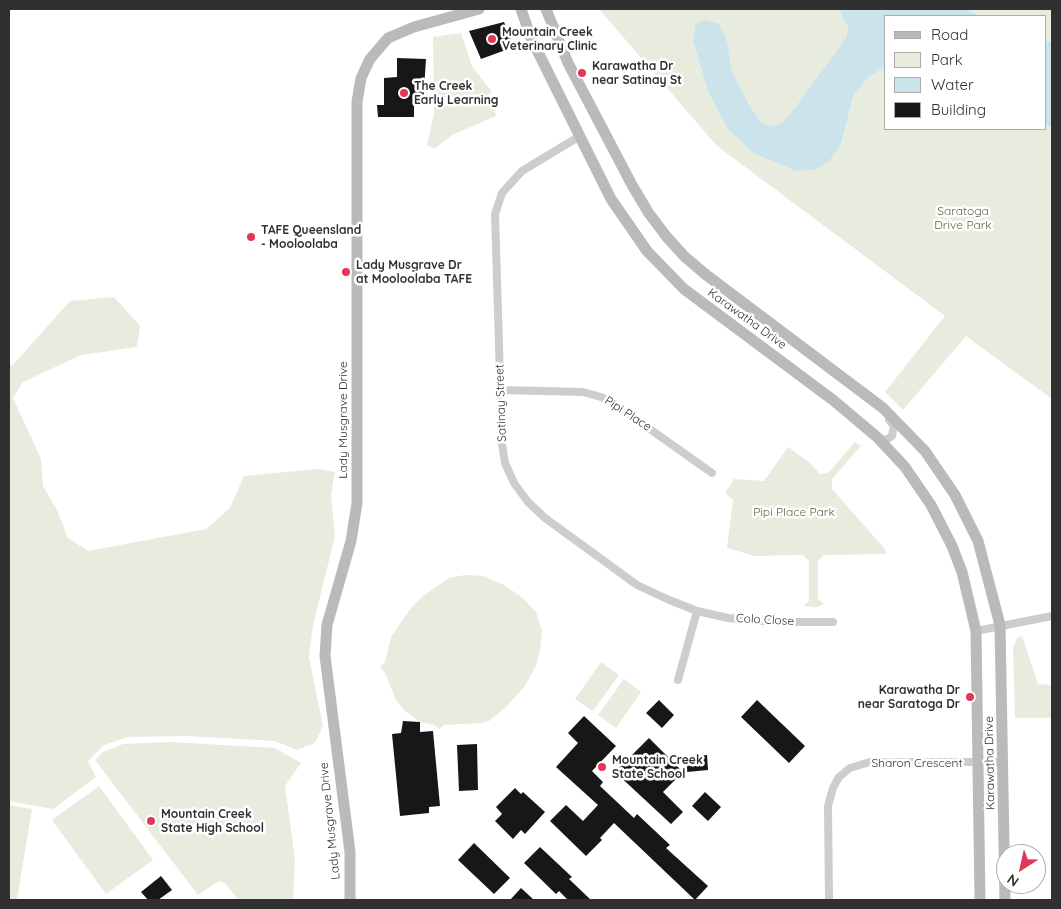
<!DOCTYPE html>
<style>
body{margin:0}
#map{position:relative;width:1061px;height:909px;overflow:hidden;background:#fff;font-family:Quicksand,sans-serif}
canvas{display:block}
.frame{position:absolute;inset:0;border:10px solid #303030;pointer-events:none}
.legend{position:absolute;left:884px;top:15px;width:162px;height:115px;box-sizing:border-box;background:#fff;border:1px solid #acacac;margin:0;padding:6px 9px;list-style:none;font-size:15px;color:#303030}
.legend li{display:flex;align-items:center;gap:10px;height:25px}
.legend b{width:25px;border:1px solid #acacac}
.north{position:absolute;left:996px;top:844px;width:50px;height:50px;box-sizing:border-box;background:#fff;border:1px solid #acacac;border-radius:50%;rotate:215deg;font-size:14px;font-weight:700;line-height:20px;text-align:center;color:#303030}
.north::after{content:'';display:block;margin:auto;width:18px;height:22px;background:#e13858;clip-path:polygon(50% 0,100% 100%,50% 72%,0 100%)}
</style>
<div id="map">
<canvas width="1061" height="909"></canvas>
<div class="frame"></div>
<ul class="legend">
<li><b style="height:6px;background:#bababa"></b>Road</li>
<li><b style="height:14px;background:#e7ecde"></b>Park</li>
<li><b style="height:14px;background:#cbe3eb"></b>Water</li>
<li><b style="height:14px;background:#171717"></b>Building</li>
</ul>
<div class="north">N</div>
</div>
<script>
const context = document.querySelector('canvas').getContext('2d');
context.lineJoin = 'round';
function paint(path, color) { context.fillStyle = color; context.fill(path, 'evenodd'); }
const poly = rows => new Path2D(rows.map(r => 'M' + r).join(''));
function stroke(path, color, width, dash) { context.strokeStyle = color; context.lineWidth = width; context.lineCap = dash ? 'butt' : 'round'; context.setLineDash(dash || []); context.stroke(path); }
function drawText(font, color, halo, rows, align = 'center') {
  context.font = font + ' Quicksand,sans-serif'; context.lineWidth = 5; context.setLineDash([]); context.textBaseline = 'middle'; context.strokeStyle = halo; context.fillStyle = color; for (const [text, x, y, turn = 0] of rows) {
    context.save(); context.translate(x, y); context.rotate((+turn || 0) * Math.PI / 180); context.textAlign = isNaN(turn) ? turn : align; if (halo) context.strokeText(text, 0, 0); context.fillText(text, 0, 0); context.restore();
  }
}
const green = poly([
 [599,9,839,9,848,28,846,38,794,109,784,121,774,126,762,123,750,106,732,71,727,40,695,24,693,44,708,91,727,128,841,144,854,94,869,77,885,67,885,129,1045,129,1045,125,1052,127,1052,399,966,336,903,410,885,392,945,316,717,146],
 [965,9,1052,9,1052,42,1045,41,1045,16,979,16],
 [461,33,472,66,492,92,489,94,496,116,452,135,434,149,427,145,434,114,433,37],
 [114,297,140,326,137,347,81,355,23,382,13,398,41,459,43,486,57,510,68,538,88,551,206,529,230,508,244,476,317,469,335,472,331,495,335,536,313,625,309,657,323,726,315,743,297,750,275,741,189,736,128,737,104,745,88,761,96,777,53,809,9,801,9,363,12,366,70,301],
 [855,442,861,446,832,479,832,489,885,549,886,554,824,555,818,561,818,599,824,604,817,607,803,606,809,601,809,561,803,555,755,556,727,548,733,500,725,493,734,479,764,481,788,447,810,463,820,474,828,473],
 [465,575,483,576,504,585,523,598,536,612,542,631,540,650,536,666,525,686,505,708,489,721,482,723,444,725,439,729,435,725,420,722,404,710,396,700,385,673,380,667,385,662,391,637,411,608,423,596,449,578],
 [1022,636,1038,684,1052,685,1052,718,1015,718,1013,647,1017,638],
 [601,662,619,675,593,711,575,699],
 [624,679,641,692,616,728,598,715],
 [170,742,275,748,301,763,285,786,295,859,293,900,238,900,225,883,219,881,198,895,95,760,103,752,123,744],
 [99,786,153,860,106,894,52,820],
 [9,805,32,809,17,900,9,900]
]);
const water = poly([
 [839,9,965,9,979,16,885,16,885,67,869,77,854,94,841,144,830,160,817,169,796,171,754,153,727,128,708,91,693,43,695,24,705,20,719,24,727,40,732,71,750,106,762,123,774,126,784,121,794,109,846,38,848,28],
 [1045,41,1052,42,1052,127,1045,125]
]);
const building = poly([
 [504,22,514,47,481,59,469,31],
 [397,58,426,59,423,105,414,105,414,117,378,117,377,105,384,105,384,78,397,77],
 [659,700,674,715,662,728,646,713],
 [757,700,805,746,789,763,741,717],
 [584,716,616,746,592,771,603,782,600,786,634,818,637,814,670,845,666,848,708,886,695,900,614,823,600,838,602,840,586,856,550,821,566,805,583,821,598,805,556,767,578,743,568,733],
 [403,721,420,722,420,732,433,731,440,806,429,807,429,813,400,816,392,734,401,733],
 [649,738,683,772,663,792,683,812,671,824,615,772],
 [477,744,478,790,459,791,457,745],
 [707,755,708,770,687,772,686,757],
 [515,788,521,794,523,792,545,812,525,834,521,830,513,839,495,821,502,814,496,807],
 [705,792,721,807,708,821,692,806],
 [474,843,510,878,494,894,458,860],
 [540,847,572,877,569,879,591,900,568,900,559,891,556,894,524,863],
 [161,876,172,890,158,900,148,900,141,892],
 [521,888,534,900,510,900]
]);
const street = poly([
 [580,136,522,171,502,193,495,214,502,444,505,463,514,483,528,502,545,518,637,585,667,599,697,611,728,618,775,622,833,622],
 [501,390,583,392,601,397,613,403,712,473],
 [878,438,886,440,892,436,894,426,889,420],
 [976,631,1052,616],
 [678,680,697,611],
 [829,900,828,806,833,788,839,777,850,768,870,762,1003,762]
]);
const secondary = poly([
 [521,9,531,38,611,199,647,251,684,289,833,400,877,437,905,467,931,505,952,546,962,572,976,631,980,900],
 [546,9,568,63,632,185,648,212,666,236,684,256,705,274,883,408,925,451,955,495,978,541,1000,625,1005,900],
 [350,900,350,852,325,656,327,625,351,541,357,503,357,102,361,78,370,59,388,38,414,27,479,9]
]);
const markers = [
 [492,39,5,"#e13858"],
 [582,73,5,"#e13858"],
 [404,93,5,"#e13858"],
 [251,237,5,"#e13858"],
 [346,272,5,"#e13858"],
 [970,697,5,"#e13858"],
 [602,767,5,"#e13858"],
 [151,821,5,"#e13858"]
];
const poiNames = [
 ["Mountain Creek",502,32],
 ["Veterinary Clinic",502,46],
 ["Karawatha Dr",592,66],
 ["near Satinay St",592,80],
 ["The Creek",414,86],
 ["Early Learning",414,100],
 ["TAFE Queensland",261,230],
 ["- Mooloolaba",261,244],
 ["Lady Musgrave Dr",356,265],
 ["at Mooloolaba TAFE",356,279],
 ["Karawatha Dr",960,690,"right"],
 ["near Saratoga Dr",960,704,"right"],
 ["Mountain Creek",612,760],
 ["State School",612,774],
 ["Mountain Creek",161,814],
 ["State High School",161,828]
];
const parkNames = [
 ["Saratoga",963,211],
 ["Drive Park",963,225],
 ["Pipi Place Park",794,512]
];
const streetNames = [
 ["Karawatha Drive",747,319,36],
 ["Satinay Street",501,403,-92],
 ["Pipi Place",628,414,33],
 ["Lady Musgrave Drive",343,420,-90],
 ["Colo Close",765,620,3],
 ["Sharon Crescent",917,763],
 ["Karawatha Drive",990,763,-91],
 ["Lady Musgrave Drive",330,821,-96]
];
paint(green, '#e7ecde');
paint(water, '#cbe3eb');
paint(building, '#171717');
stroke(street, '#cdcdcd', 8);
stroke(secondary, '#bababa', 11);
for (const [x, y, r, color] of markers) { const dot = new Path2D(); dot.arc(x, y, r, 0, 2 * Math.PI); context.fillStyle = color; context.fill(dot); stroke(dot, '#fff', 2); }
drawText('bold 12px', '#303030', '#fff', poiNames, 'left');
drawText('12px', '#586a3e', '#fff', parkNames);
drawText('12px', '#303030', '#fff', streetNames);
</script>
